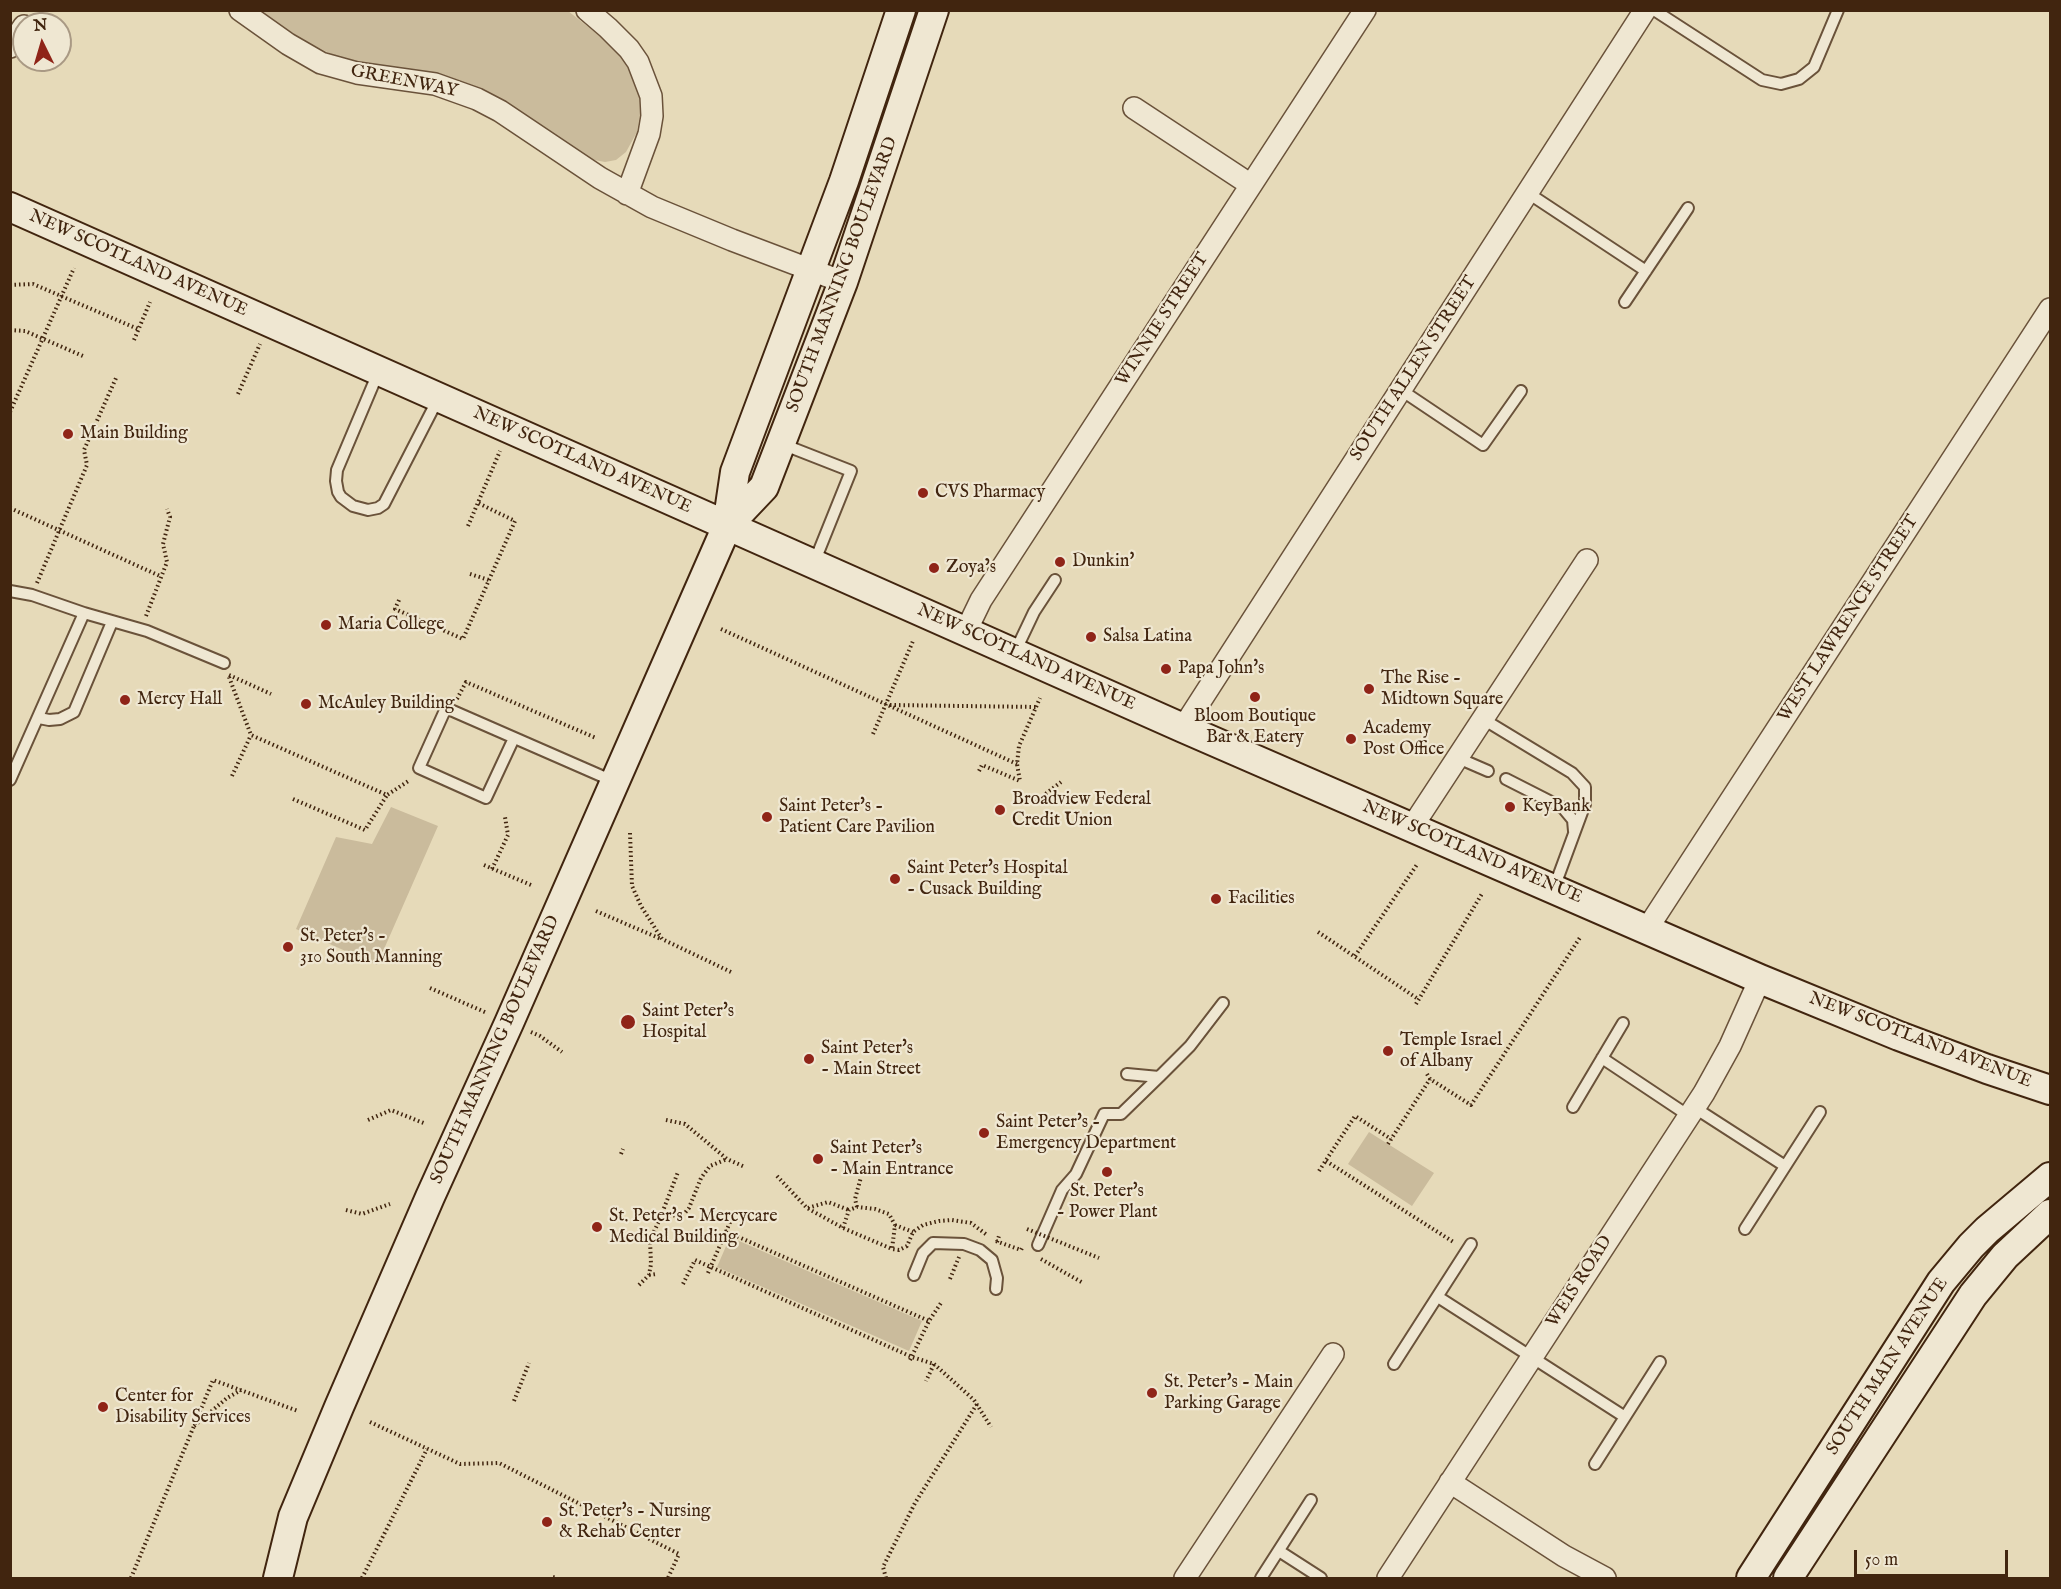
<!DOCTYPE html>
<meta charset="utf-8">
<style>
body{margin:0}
#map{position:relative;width:2061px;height:1589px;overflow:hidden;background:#e6dab9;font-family:"IM FELL English",serif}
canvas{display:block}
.frame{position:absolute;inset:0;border:12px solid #41250f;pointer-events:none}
.north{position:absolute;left:12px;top:12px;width:60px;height:60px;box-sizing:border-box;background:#efe7d2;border:2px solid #a99984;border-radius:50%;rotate:355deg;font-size:16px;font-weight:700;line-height:24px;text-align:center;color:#41250f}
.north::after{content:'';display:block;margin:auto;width:21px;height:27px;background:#8f2418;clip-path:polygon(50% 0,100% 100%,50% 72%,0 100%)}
.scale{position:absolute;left:1854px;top:1550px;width:154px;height:27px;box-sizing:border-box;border:3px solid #41250f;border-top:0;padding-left:8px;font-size:18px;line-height:21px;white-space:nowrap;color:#41250f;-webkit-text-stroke:4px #efe7d2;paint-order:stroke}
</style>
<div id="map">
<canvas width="2061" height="1589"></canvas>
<div class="frame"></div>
<div class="north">N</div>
<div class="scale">50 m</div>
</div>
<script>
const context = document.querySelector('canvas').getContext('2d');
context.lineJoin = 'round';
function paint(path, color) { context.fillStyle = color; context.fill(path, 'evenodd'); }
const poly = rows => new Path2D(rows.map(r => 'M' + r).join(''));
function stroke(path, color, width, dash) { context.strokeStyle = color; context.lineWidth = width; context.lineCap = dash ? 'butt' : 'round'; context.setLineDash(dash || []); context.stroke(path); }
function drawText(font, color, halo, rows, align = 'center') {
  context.font = font + ' "IM FELL English",serif'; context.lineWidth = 4.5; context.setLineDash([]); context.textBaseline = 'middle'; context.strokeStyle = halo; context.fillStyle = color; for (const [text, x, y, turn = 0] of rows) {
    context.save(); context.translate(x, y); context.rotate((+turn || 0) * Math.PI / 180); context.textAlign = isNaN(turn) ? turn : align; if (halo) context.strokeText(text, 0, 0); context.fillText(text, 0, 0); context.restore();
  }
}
const green = poly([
 [259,11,568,11,605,40,627,63,639,93,640,114,637,132,626,152,616,160,605,162,589,159,512,106,475,86,444,75,359,63,337,57,305,41],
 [391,807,438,826,377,965,296,929,336,837,372,844],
 [1369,1132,1434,1173,1412,1206,1348,1164],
 [730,1237,922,1321,909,1351,717,1267]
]);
const path = poly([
 [10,285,33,284,138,329],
 [10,330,25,331,83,356],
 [134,340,150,302],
 [238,394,260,344],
 [10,412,74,268],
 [10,508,160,576],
 [468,526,500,451],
 [470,574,489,580],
 [37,583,87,465,84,450,116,378],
 [399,600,395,609,463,639,515,521,478,503],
 [146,616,167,562,163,544,170,517,167,509],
 [721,629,1017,764],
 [229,675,271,694],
 [229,677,251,735,387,795,410,780],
 [457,699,466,682,596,738],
 [890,705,1036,707],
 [873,734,913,641],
 [979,771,982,765,1020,781,1017,764,1019,746,1040,698],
 [232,776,251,735],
 [293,799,365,830,387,795],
 [1035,802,1061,782],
 [630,833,632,886,641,906,662,939,731,972],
 [484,865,531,885],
 [492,869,508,835,505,817],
 [596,911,661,939],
 [1318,932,1418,999],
 [1355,956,1418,863],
 [430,988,487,1013],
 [1416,1004,1483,892],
 [531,1032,540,1036,562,1052],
 [1427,1074,1430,1079,1471,1105,1581,936],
 [368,1120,391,1110,426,1124],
 [666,1120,685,1124,727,1159,745,1167],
 [1388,1144,1430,1079],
 [621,1154,623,1149],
 [1326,1161,1455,1243],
 [1319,1171,1355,1116,1391,1139],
 [777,1176,807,1208,843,1228,892,1249,899,1250,907,1246,913,1232,923,1225,939,1221,952,1220,971,1223,987,1235],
 [857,1207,855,1199,861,1177],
 [808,1208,828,1202,849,1210],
 [346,1210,362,1214,390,1204],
 [659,1221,678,1172],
 [895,1225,913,1232],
 [843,1228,849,1210,857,1207,875,1209,889,1214,895,1225,892,1249],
 [725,1231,929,1321],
 [996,1241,1021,1250,1023,1246],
 [997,1242,999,1236],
 [1041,1259,1083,1283],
 [708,1273,731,1220],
 [649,1275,656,1274],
 [950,1279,959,1257],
 [683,1284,695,1260,912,1357,934,1364,926,1381],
 [639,1285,649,1275,651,1264,650,1240,659,1221,669,1216,684,1214,689,1208,701,1178,710,1166,727,1159],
 [910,1360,929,1321,941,1303],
 [934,1364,974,1400,991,1427],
 [514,1401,529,1363],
 [370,1422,460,1464,499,1463,679,1554,668,1578],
 [194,1426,227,1398,241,1390],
 [553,1577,557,1578],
 [131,1578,213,1380,298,1411],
 [362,1578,427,1449],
 [886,1578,883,1567,915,1503,977,1404]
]);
const lane = poly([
 [1654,10,1762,80,1781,84,1799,79,1814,67,1838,10],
 [1528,193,1646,271],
 [1625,302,1688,208],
 [378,373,337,470,336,481,338,492,341,497,353,506,368,510,378,508,384,504,438,399],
 [1401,390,1483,445,1521,391],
 [782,444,851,471,814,563],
 [10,591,32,595,84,613,10,780],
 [84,613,147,631,224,663],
 [1015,652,1034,612,1055,580],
 [39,718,49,720,60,719,74,712,112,622],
 [1483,719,1572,773,1585,787,1585,804,1554,888],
 [514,738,486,798,419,768,446,708,613,781],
 [1458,758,1488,771],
 [1506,779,1563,808,1573,820,1574,831],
 [1602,1058,1689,1116],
 [1127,1074,1159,1077,1190,1046,1223,1003],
 [1573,1107,1623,1023],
 [1695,1108,1785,1166],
 [1745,1229,1820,1112],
 [1038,1245,1062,1190,1076,1174,1104,1114,1121,1114,1159,1077],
 [914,1275,923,1253,933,1243,964,1244,980,1250,992,1260,997,1278,996,1289],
 [1438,1297,1625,1417],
 [1394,1364,1471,1244],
 [1595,1464,1660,1362],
 [1279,1551,1321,1578],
 [1261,1578,1311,1500]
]);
const street = poly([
 [240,10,288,44,321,63,357,73,435,84,477,99,500,111,600,178,652,207,732,240,843,282],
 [587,10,608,28,629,49,638,62,651,96,652,116,649,134,627,194],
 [10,47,24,26],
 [1134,108,1251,185],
 [966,631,981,600,1365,10],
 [1183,728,1645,10],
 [1412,827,1587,560],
 [1647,929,2050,309],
 [1450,1482,1564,1556,1605,1578],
 [1185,1578,1333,1354],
 [1388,1578,1704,1093,1730,1046,1760,979]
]);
const secondary = poly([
 [10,207,1183,728,1760,979,1899,1036,1987,1069,2050,1090],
 [727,526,764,487,843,282,934,10],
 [278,1578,293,1517,339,1407,430,1197,509,1023,727,526,735,472,844,181,901,10],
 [1751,1578,1941,1282,1971,1246,1987,1230,2050,1177],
 [1788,1578,1973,1295,2005,1256,2050,1214]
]);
const pathBridge = poly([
 [1027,1229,1099,1258]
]);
const markers = [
 [68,434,6,"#8f2418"],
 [923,493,6,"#8f2418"],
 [1060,562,6,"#8f2418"],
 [934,568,6,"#8f2418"],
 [326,625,6,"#8f2418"],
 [1091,637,6,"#8f2418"],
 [1166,669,6,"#8f2418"],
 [1369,689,6,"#8f2418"],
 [1255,697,6,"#8f2418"],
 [125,700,6,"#8f2418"],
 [306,704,6,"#8f2418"],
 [1351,739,6,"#8f2418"],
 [1510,807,6,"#8f2418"],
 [1000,810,6,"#8f2418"],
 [767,817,6,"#8f2418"],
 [895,879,6,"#8f2418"],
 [1216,899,6,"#8f2418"],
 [288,947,6,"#8f2418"],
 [628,1022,8,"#8f2418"],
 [1388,1051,6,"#8f2418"],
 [809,1059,6,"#8f2418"],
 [984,1133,6,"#8f2418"],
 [818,1159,6,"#8f2418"],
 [1107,1172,6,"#8f2418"],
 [597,1227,6,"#8f2418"],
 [1152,1393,6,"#8f2418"],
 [103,1407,6,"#8f2418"],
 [547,1522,6,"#8f2418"]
];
const streetNames = [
 ["GREENWAY",404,82,11],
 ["NEW SCOTLAND AVENUE",138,264,24],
 ["SOUTH MANNING BOULEVARD",843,275,-70],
 ["WINNIE STREET",1163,320,-57],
 ["SOUTH ALLEN STREET",1414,369,-57],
 ["NEW SCOTLAND AVENUE",582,461,24],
 ["WEST LAWRENCE STREET",1849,619,-57],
 ["NEW SCOTLAND AVENUE",1026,658,24],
 ["NEW SCOTLAND AVENUE",1472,853,23],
 ["NEW SCOTLAND AVENUE",1920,1041,21],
 ["SOUTH MANNING BOULEVARD",496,1050,-66],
 ["WEIS ROAD",1580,1282,-57],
 ["SOUTH MAIN AVENUE",1888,1367,-57]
];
const poiNames = [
 ["Main Building",80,434],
 ["CVS Pharmacy",935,493],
 ["Dunkin'",1072,562],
 ["Zoya’s",946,568],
 ["Maria College",338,625],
 ["Salsa Latina",1103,637],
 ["Papa John's",1178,669],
 ["The Rise -",1381,679],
 ["Midtown Square",1381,700],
 ["Mercy Hall",137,700],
 ["McAuley Building",318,704],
 ["Bloom Boutique",1255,717,"center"],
 ["Bar & Eatery",1255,738,"center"],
 ["Academy",1363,729],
 ["Post Office",1363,750],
 ["Broadview Federal",1012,800],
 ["Credit Union",1012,821],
 ["Saint Peter's -",779,807],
 ["Patient Care Pavilion",779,828],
 ["KeyBank",1522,807],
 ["Saint Peter's Hospital",907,869],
 ["- Cusack Building",907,890],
 ["Facilities",1228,899],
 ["St. Peter's -",300,937],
 ["310 South Manning",300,958],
 ["Saint Peter's",642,1012],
 ["Hospital",642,1033],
 ["Temple Israel",1400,1041],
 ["of Albany",1400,1062],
 ["Saint Peter's",821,1049],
 ["- Main Street",821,1070],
 ["Saint Peter's -",996,1123],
 ["Emergency Department",996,1144],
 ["Saint Peter's",830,1149],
 ["- Main Entrance",830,1170],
 ["St. Peter's",1107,1192,"center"],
 ["- Power Plant",1107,1213,"center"],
 ["St. Peter's - Mercycare",609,1217],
 ["Medical Building",609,1238],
 ["St. Peter's - Main",1164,1383],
 ["Parking Garage",1164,1404],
 ["Center for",115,1397],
 ["Disability Services",115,1418],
 ["St. Peter's - Nursing",559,1512],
 ["& Rehab Center",559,1533]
];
paint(green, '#cabb9c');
stroke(lane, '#6a523a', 14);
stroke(street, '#6a523a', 24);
stroke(secondary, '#41250f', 32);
stroke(path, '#41250f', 4, [1.5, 3]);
stroke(lane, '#efe7d2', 10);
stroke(street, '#efe7d2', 21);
stroke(secondary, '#efe7d2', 28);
stroke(pathBridge, '#41250f', 4, [1.5, 3]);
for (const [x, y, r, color] of markers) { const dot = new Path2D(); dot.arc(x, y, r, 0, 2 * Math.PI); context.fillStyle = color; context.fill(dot); stroke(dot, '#efe7d2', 2); }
drawText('18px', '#41250f', '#efe7d2', streetNames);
drawText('18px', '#41250f', '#efe7d2', poiNames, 'left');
</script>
